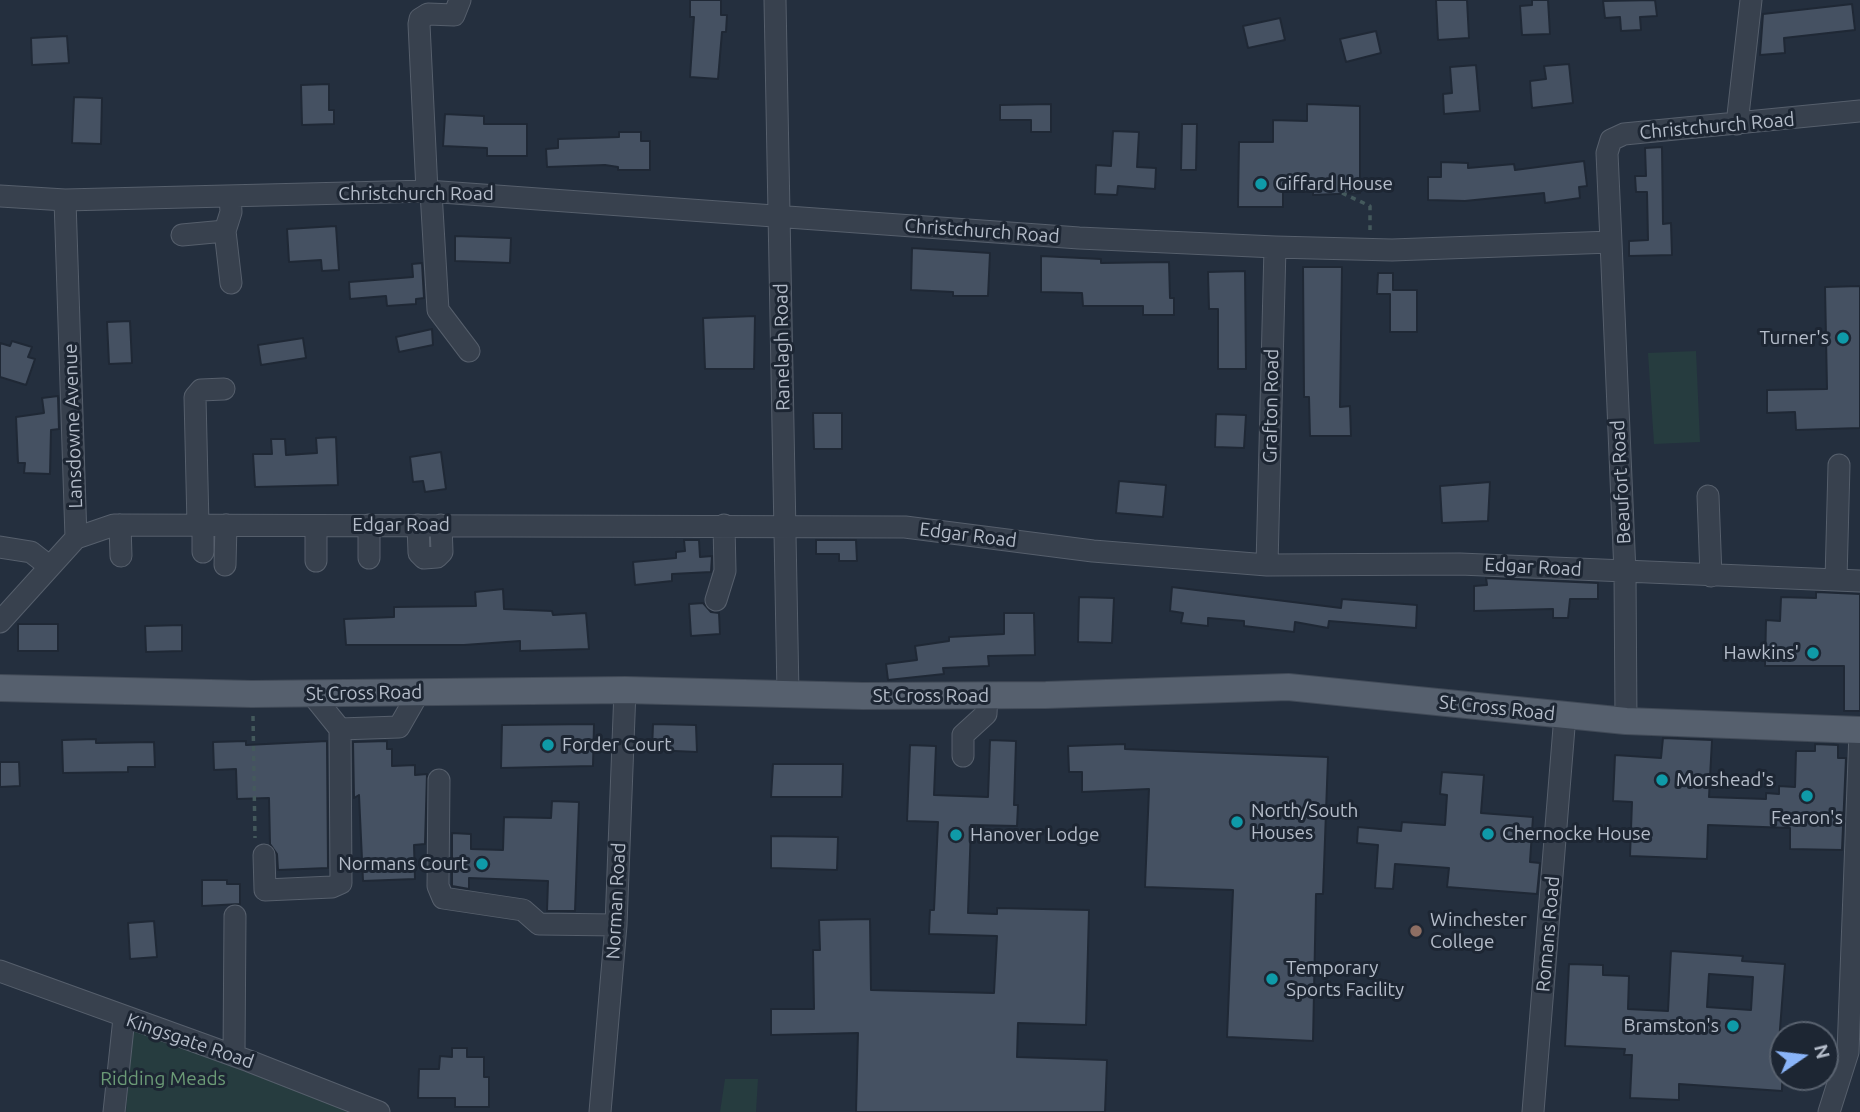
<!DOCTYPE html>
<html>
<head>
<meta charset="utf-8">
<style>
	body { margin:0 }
	#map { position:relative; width:1860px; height:1112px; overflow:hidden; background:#242f3e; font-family:Ubuntu,sans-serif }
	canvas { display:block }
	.north { position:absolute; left:1769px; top:1021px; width:70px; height:70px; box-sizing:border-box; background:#1d2633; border:2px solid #59626f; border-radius:50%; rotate:76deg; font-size:19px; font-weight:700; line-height:28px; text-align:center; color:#b4bcc9 }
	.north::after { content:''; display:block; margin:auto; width:24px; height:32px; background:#8ab4f8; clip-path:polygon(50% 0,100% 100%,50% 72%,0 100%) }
</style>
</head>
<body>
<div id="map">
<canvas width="1860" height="1112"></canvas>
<div class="north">N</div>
</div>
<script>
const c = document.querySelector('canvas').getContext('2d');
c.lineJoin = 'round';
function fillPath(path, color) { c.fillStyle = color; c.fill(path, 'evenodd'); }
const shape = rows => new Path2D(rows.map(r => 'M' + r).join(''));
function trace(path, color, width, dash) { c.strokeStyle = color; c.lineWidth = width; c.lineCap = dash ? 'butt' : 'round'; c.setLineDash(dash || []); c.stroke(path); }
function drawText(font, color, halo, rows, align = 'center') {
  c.font = font + ' Ubuntu,sans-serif'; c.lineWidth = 6; c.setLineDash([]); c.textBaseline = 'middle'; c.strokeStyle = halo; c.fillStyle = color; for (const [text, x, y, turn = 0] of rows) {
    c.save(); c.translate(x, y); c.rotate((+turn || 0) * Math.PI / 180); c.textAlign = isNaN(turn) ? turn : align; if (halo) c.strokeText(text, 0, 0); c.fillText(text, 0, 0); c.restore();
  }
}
fillPath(shape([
	[1696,351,1700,442,1654,444,1648,353],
	[133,1028,351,1112,126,1112],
	[725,1079,758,1079,756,1112,720,1112]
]), '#263c3f');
const building = shape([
	[690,0,721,0,721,15,727,15,726,32,722,32,718,79,690,77,694,17,690,17,690,0],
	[1436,0,1467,0,1469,38,1438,40,1436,0],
	[1532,0,1548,0,1550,34,1522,35,1520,6,1532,5,1532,0],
	[1655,0,1657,16,1640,17,1641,30,1621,31,1620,17,1605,18,1603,1,1655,0],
	[1852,4,1855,30,1784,38,1785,53,1760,55,1763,14,1852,4],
	[1280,18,1285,40,1248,48,1243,26,1280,18],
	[1376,31,1381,53,1346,62,1340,39,1376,31],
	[67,36,69,63,32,65,31,38,67,36],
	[1569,64,1573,103,1532,108,1530,81,1546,79,1544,66,1569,64],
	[1476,65,1480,111,1444,114,1443,94,1452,93,1450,67,1476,65],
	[329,84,329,110,334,110,334,124,302,125,301,85,329,84],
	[74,97,102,98,101,144,72,143,74,97],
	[1051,104,1051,132,1031,132,1031,120,1000,120,1000,105,1051,104],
	[1307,104,1360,106,1360,193,1313,195,1313,192,1283,192,1283,207,1238,207,1239,142,1273,142,1273,120,1307,121,1307,104],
	[445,114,484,116,484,124,527,124,527,156,487,156,487,148,443,146,445,114],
	[1182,124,1197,124,1196,170,1181,170,1182,124],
	[1113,131,1139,132,1137,167,1156,168,1155,189,1118,186,1117,195,1095,194,1096,165,1111,166,1113,131],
	[619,132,641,132,641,141,650,141,650,170,618,170,618,167,605,165,547,167,546,149,558,148,558,139,619,137,619,132],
	[1662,147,1663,224,1671,223,1672,255,1629,256,1629,241,1648,240,1647,192,1636,192,1635,176,1646,176,1645,148,1662,147],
	[1584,161,1587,186,1579,187,1580,198,1545,203,1544,193,1465,201,1428,200,1428,177,1441,177,1441,162,1468,163,1468,168,1514,164,1515,170,1584,161],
	[336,226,339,270,322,271,321,260,289,262,287,229,336,226],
	[455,236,511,238,510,263,455,261,455,236],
	[912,248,990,253,988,296,953,296,953,292,911,290,912,248],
	[1041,256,1101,259,1101,263,1169,262,1170,298,1174,298,1174,315,1143,315,1143,306,1083,306,1082,293,1041,292,1041,256],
	[422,263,424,298,416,299,416,304,387,306,386,296,350,299,349,282,413,277,412,264,422,263],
	[1303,267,1342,267,1340,407,1350,406,1351,436,1310,436,1309,397,1304,397,1303,267],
	[1245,271,1246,369,1218,369,1218,309,1209,309,1208,272,1245,271],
	[1378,273,1393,273,1393,290,1417,290,1417,332,1390,332,1390,294,1377,294,1378,273],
	[1860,286,1860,428,1796,430,1795,412,1767,413,1767,390,1827,389,1825,287,1860,286],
	[755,316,754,369,705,369,703,318,755,316],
	[130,321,132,363,109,364,107,322,130,321],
	[432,329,433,345,399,352,396,337,432,329],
	[303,338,306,358,261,365,258,345,303,338],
	[12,341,32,347,28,357,35,359,26,385,0,377,0,343,10,346,12,341],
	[58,396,59,429,51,430,50,474,24,473,25,463,18,463,16,417,44,413,42,398,58,396],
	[813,413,842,413,842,449,814,449,813,413],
	[1216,414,1246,415,1244,448,1215,447,1216,414],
	[336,437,338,485,255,487,253,454,272,454,271,439,285,439,286,455,317,453,316,438,336,437],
	[441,452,446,489,425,492,423,481,413,482,410,457,441,452],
	[1119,481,1166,485,1163,517,1116,513,1119,481],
	[1490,482,1488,521,1442,523,1440,486,1490,482],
	[684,540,699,540,700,557,712,556,711,572,672,574,672,581,635,585,633,562,676,558,676,552,685,551,684,540],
	[816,540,856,540,857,561,839,561,839,554,816,554,816,540],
	[1486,578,1598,583,1598,599,1570,599,1568,618,1553,618,1553,609,1474,611,1474,586,1487,585,1486,578],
	[1172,587,1341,608,1342,599,1417,605,1416,628,1329,621,1328,628,1295,622,1294,632,1244,626,1244,621,1208,618,1208,626,1181,623,1183,613,1170,611,1172,587],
	[503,589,504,609,552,611,553,615,586,613,589,649,520,651,520,641,464,645,346,645,344,619,394,617,394,607,476,606,475,592,503,589],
	[1816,592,1860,594,1860,711,1844,711,1844,666,1765,666,1766,620,1780,621,1781,597,1816,598,1816,592],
	[1079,597,1114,598,1112,643,1078,642,1079,597],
	[703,603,711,612,719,613,720,634,691,636,689,604,703,603],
	[1004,613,1034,613,1035,655,988,656,989,666,943,668,944,674,888,680,886,664,917,660,915,646,949,641,949,637,1004,634,1004,613],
	[18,624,58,624,58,651,18,651,18,624],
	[182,625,182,651,146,652,145,626,182,625],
	[594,724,593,766,501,768,502,725,594,724],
	[653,724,696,725,697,752,652,750,653,724],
	[1663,738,1712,740,1709,797,1766,799,1766,793,1779,794,1779,786,1795,787,1796,751,1815,751,1815,744,1838,745,1838,758,1846,758,1842,850,1790,849,1790,828,1708,825,1707,859,1630,856,1632,802,1613,801,1615,755,1661,758,1663,738],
	[96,739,96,743,154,742,155,767,128,767,128,772,63,773,62,740,96,739],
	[990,740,1016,741,1014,805,1018,805,1017,826,971,825,968,913,997,914,997,908,1089,910,1086,1025,1018,1023,1017,1057,1107,1060,1105,1112,856,1112,858,1033,771,1035,771,1009,814,1009,813,950,820,950,819,920,870,919,871,990,994,993,997,936,929,934,930,910,934,910,938,822,907,821,910,745,936,746,934,795,988,797,990,740],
	[246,741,246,745,327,741,328,868,278,870,277,854,270,844,269,798,237,799,236,769,214,770,213,742,246,741],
	[387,741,387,749,392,749,392,766,415,765,415,775,427,774,425,844,414,845,415,879,363,881,359,795,354,798,353,742,387,741],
	[1125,744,1125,749,1328,757,1323,894,1316,894,1313,1041,1227,1037,1233,890,1145,887,1149,789,1082,792,1082,772,1069,772,1068,746,1125,744],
	[0,762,19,762,20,786,0,787,0,762],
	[773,764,843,764,842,797,771,797,773,764],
	[1442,772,1484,775,1481,813,1533,817,1530,862,1540,863,1537,894,1447,887,1449,868,1395,864,1393,889,1375,888,1378,845,1357,843,1358,827,1401,831,1402,822,1445,825,1447,795,1440,794,1442,772],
	[552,801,579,802,575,911,547,911,548,881,469,878,469,889,452,886,452,833,471,834,471,849,503,850,504,817,551,818,552,801],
	[771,836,838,837,837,870,771,868,771,836],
	[202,880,227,880,227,884,240,884,240,904,202,906,202,880],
	[154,921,157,957,130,959,128,923,154,921],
	[1671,951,1743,956,1742,961,1785,964,1779,1042,1783,1043,1782,1091,1679,1084,1679,1100,1630,1098,1632,1055,1624,1055,1625,1049,1565,1046,1569,964,1603,965,1603,975,1629,976,1628,1009,1668,1011,1671,951],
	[1709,974,1753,977,1751,1010,1707,1007,1709,974],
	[452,1048,467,1048,467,1057,484,1057,484,1077,489,1077,489,1107,455,1107,455,1098,418,1098,419,1069,439,1069,440,1056,452,1057,452,1048]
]);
fillPath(building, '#455162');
trace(building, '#1f2835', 2);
const minor = shape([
	[775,0,788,693],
	[1737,124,1751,0],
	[427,191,419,24,420,19,428,14,454,15,460,0],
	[431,192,438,310,469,351],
	[0,196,65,200,427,191,1079,238,1275,247,1392,250,1611,242,1607,153,1611,140,1624,134,1860,111],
	[230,196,231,212,225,231,231,283],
	[182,235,225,231],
	[1611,242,1625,573,1626,721],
	[1708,496,1711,576],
	[120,525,121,556],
	[198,525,195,397,201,390,224,389],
	[203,525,203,552],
	[369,525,369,558],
	[418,525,419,553,424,558,437,557,442,552,441,525],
	[316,526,316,561],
	[76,538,114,525,905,527,1093,551,1267,565,1460,564,1860,581],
	[0,547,31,552,49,566],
	[225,565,226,525],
	[1267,565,1275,247],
	[1836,580,1839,465],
	[716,600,725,571,724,525],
	[0,622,76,538,65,200],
	[311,693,340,729,399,727,419,692],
	[963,756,963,735,986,714,987,695],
	[439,780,438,886,443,898,523,910,539,924,616,925],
	[264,855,265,890,332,887,341,883,340,729],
	[0,971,249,1061,379,1112],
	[234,1055,235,916],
	[114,1112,124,1018],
	[600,1112,616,925,625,690],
	[1533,1112,1565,715],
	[1829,1112,1848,1052,1860,732]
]);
const major = shape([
	[0,688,252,694,625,690,863,696,1046,695,1288,687,1626,721,1860,730]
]);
trace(minor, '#565f6c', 23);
trace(major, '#414a57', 28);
trace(shape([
	[1342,193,1370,206,1370,230],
	[253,716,255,838]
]), '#44595c', 3.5, [5, 5]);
trace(minor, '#38414e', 21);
trace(major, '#56606e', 26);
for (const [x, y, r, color] of [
	[1261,184,7,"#0f9aa8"],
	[1843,338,7,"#0f9aa8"],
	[1813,653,7,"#0f9aa8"],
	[548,745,7,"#0f9aa8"],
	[1662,780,7,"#0f9aa8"],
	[1807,796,7,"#0f9aa8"],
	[1237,822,7,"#0f9aa8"],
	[1488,834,7,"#0f9aa8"],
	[956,835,7,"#0f9aa8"],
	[482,864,7,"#0f9aa8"],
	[1416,931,7,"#8d6e63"],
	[1272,979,7,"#0f9aa8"],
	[1733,1026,7,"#0f9aa8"]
]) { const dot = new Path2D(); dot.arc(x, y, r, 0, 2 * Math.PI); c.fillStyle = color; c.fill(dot); trace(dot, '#1d2633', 2.5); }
drawText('19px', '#b4bcc9', '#1d2633', [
	["Christchurch Road",1717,126,-5],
	["Christchurch Road",416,194],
	["Christchurch Road",982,231,4],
	["Ranelagh Road",782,347,-91],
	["Grafton Road",1271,406,-89],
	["Lansdowne Avenue",73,426,-92],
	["Beaufort Road",1621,482,-93],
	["Edgar Road",401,525],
	["Edgar Road",968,535,7],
	["Edgar Road",1533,567,3],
	["St Cross Road",364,693,-1],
	["St Cross Road",931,696],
	["St Cross Road",1497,708,6],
	["Norman Road",616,901,-87],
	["Romans Road",1548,934,-85],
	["Kingsgate Road",190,1041,19]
]);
drawText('19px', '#b4bcc9', '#1d2633', [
	["Giffard House",1275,184],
	["Turner's",1829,338,"right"],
	["Hawkins'",1799,653,"right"],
	["Forder Court",562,745],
	["Morshead's",1676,780],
	["North/South",1251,811],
	["Houses",1251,833],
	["Fearon's",1807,818,"center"],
	["Chernocke House",1502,834],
	["Hanover Lodge",970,835],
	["Normans Court",468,864,"right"],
	["Winchester",1430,920],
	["College",1430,942],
	["Temporary",1286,968],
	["Sports Facility",1286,990],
	["Bramston's",1719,1026,"right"]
], 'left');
drawText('19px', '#6b9a76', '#1d2633', [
	["Ridding Meads",163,1079]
]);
</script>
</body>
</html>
